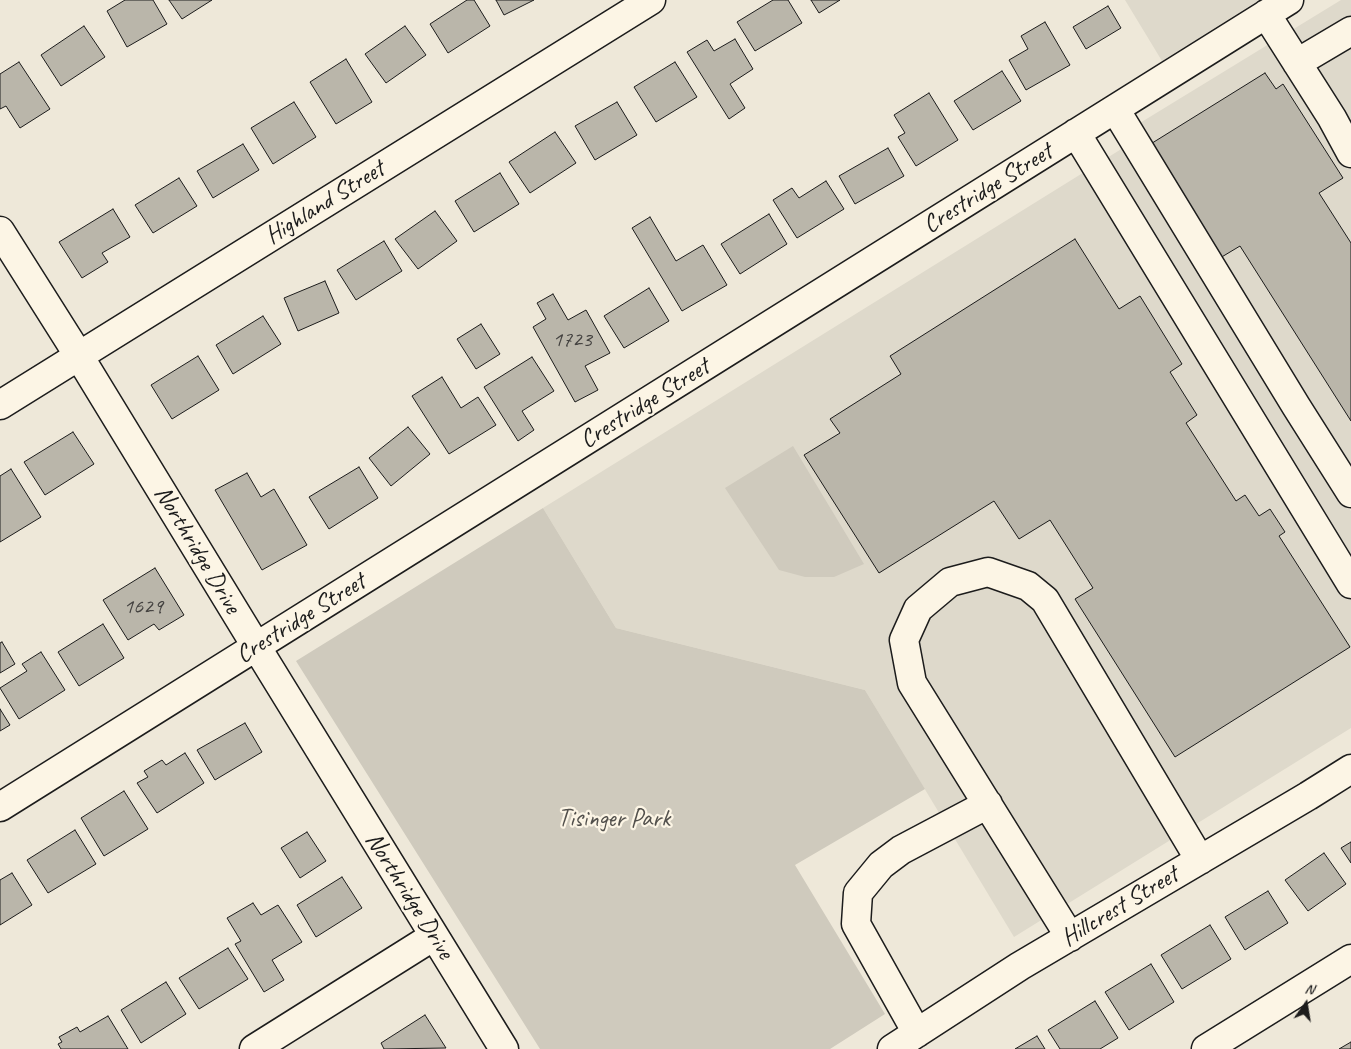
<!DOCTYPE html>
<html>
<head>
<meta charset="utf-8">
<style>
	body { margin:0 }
	#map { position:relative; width:1351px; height:1049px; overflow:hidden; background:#eee8d9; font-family:Caveat,sans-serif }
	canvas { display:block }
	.north { position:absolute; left:1281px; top:979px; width:50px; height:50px; -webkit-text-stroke:4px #fcf5e5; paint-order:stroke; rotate:13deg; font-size:14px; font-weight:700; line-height:20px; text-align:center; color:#1c1c1c }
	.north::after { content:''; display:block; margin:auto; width:18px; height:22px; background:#1c1c1c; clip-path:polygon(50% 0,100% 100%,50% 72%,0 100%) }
</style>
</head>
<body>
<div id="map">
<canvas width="1351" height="1049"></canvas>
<div class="north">N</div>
</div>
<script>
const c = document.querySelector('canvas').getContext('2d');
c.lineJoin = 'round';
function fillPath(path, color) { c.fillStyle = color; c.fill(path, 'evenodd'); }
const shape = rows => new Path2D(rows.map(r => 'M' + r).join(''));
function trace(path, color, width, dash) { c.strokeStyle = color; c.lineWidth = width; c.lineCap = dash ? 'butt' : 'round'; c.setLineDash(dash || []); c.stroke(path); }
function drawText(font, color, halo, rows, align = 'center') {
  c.font = font + ' Caveat,sans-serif'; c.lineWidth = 4.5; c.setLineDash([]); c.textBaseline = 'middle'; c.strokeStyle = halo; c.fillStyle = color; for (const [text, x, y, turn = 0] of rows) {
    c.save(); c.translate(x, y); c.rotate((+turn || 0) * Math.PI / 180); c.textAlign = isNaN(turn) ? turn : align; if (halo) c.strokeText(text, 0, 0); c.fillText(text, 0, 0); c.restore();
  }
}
fillPath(shape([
	[1125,0,1259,0,1162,61],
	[1341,0,1351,0,1351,475,1135,126],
	[1123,148,1351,511,1351,728,1014,937,865,690,616,628,543,508]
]), '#ded9cb');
fillPath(shape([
	[793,446,864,564,834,577,805,577,779,570,725,488],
	[543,508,616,628,865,690,925,789,795,865,885,1014,830,1049,540,1049,296,661]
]), '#cfcabd');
const building = shape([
	[125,0,153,0,167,24,127,47,107,11,125,0],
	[169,0,212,0,182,19,169,0],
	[467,0,474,0,490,26,448,53,430,24,467,0],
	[496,0,534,0,504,15,496,0],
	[773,0,788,0,802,23,755,51,737,22,773,0],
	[811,0,840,0,819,13,811,0],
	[1108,6,1121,28,1086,49,1073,27,1108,6],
	[1045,22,1070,65,1026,90,1009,60,1028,49,1021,36,1045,22],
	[84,26,105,57,61,86,41,55,84,26],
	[405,26,426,55,386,83,365,54,405,26],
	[735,39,753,69,730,84,745,108,729,119,687,52,707,40,714,51,735,39],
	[346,59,372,102,336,124,310,82,346,59],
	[19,62,50,109,20,128,6,106,0,109,0,74,19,62],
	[675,62,697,97,656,122,634,87,675,62],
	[1002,71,1021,101,973,130,954,101,1002,71],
	[1265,73,1276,89,1283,84,1343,178,1319,193,1351,243,1351,421,1240,246,1220,258,1149,145,1265,73],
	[929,93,958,140,916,166,898,137,905,133,894,115,929,93],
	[294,102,316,137,273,164,251,128,294,102],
	[617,102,637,135,595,160,575,126,617,102],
	[555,132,576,163,530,193,509,162,555,132],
	[243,144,259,170,213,198,197,171,243,144],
	[888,148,904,176,855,204,839,176,888,148],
	[500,173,519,204,474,232,455,201,500,173],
	[179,178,197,206,153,233,135,205,179,178],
	[826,181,844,209,797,238,773,200,792,188,799,198,826,181],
	[113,209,130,237,102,253,108,262,82,278,59,242,113,209],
	[435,211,457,241,418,269,395,239,435,211],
	[769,214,787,244,740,274,721,244,769,214],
	[650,217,676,261,703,245,727,285,682,311,632,228,650,217],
	[1075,239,1119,309,1140,296,1182,364,1170,372,1197,415,1186,423,1236,501,1245,495,1259,516,1270,509,1285,532,1279,536,1350,647,1175,757,1075,599,1093,588,1050,520,1019,539,994,501,879,573,804,455,840,433,830,419,901,374,890,356,1075,239],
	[384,241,402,271,356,300,337,270,384,241],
	[325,281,339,313,298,331,284,298,325,281],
	[649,288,669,321,624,348,604,316,649,288],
	[553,294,568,320,586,310,610,353,585,366,598,390,575,402,533,327,546,319,537,303,553,294],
	[263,316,281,344,233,374,216,345,263,316],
	[481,324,500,354,476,369,457,339,481,324],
	[198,356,219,390,172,419,151,385,198,356],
	[532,357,554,391,522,411,534,430,518,441,484,387,532,357],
	[442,377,461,408,478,397,496,425,449,454,412,396,442,377],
	[408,427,430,454,391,486,369,458,408,427],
	[73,432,94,464,45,495,24,462,73,432],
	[359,467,378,498,329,529,309,497,359,467],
	[11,469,41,517,0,542,0,476,11,469],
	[247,473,261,497,274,489,307,545,262,570,215,490,247,473],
	[155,568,184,615,159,630,154,624,128,640,103,600,155,568],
	[103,624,124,658,79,686,58,652,103,624],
	[2,642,15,664,0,673,0,643,2,642],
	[41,652,65,690,19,719,0,688,27,671,22,664,41,652],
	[0,709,10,725,0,731,0,709],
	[245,723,262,752,215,780,197,750,245,723],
	[185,753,204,783,157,813,137,783,148,777,144,771,162,760,166,765,185,753],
	[124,791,148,829,104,856,81,818,124,791],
	[75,830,96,864,48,893,27,860,75,830],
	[307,832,326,861,300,878,281,848,307,832],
	[1351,842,1351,863,1341,848,1351,842],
	[1324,853,1346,884,1308,911,1285,880,1324,853],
	[12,873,32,905,0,925,0,880,12,873],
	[342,877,362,908,316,937,297,905,342,877],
	[1268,891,1288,923,1245,950,1225,917,1268,891],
	[253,903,261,915,278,905,302,942,272,960,284,980,264,992,235,944,241,941,227,918,253,903],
	[1210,925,1231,959,1182,989,1161,955,1210,925],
	[228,948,248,979,199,1009,179,978,228,948],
	[1151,964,1174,1002,1129,1030,1105,992,1151,964],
	[166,982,186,1014,141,1043,121,1010,166,982],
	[1095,1001,1118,1038,1100,1049,1060,1049,1048,1030,1095,1001],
	[425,1015,446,1048,384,1049,381,1043,425,1015],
	[108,1016,128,1049,61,1049,58,1044,62,1042,59,1037,77,1027,80,1032,108,1016],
	[1037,1036,1045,1049,1015,1049,1037,1036],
	[1351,1042,1351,1049,1339,1049,1351,1042]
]);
fillPath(building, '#bab6aa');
trace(building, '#1c1c1c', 1);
const minor = shape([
	[1266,14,1332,118,1351,153],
	[1297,63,1351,31],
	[1115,109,1296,406,1351,493],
	[1076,133,1351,584],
	[0,231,79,356,267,664,504,1049],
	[0,405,651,0],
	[0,807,1289,0],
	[1070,937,912,683,904,640,918,609,950,582,988,572,1028,586,1045,600,1200,860],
	[917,1033,856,924,858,893,881,865,901,850,988,804],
	[254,1049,434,936],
	[892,1049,1020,966,1308,796,1351,769],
	[1206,1049,1351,959]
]);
trace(minor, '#1c1c1c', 31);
trace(minor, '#fcf5e5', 28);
drawText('22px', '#444240', null, [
	["1723",572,340],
	["1629",143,607]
]);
drawText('25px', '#1c1c1c', '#fcf5e5', [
	["Crestridge Street",988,189,-32],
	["Highland Street",325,203,-32],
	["Crestridge Street",645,404,-32],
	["Northridge Drive",197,550,59],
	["Crestridge Street",301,619,-32],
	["Northridge Drive",409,896,58],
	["Hillcrest Street",1120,907,-31]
]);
drawText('25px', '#52504c', '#fcf5e5', [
	["Tisinger Park",614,819]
]);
</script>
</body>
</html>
